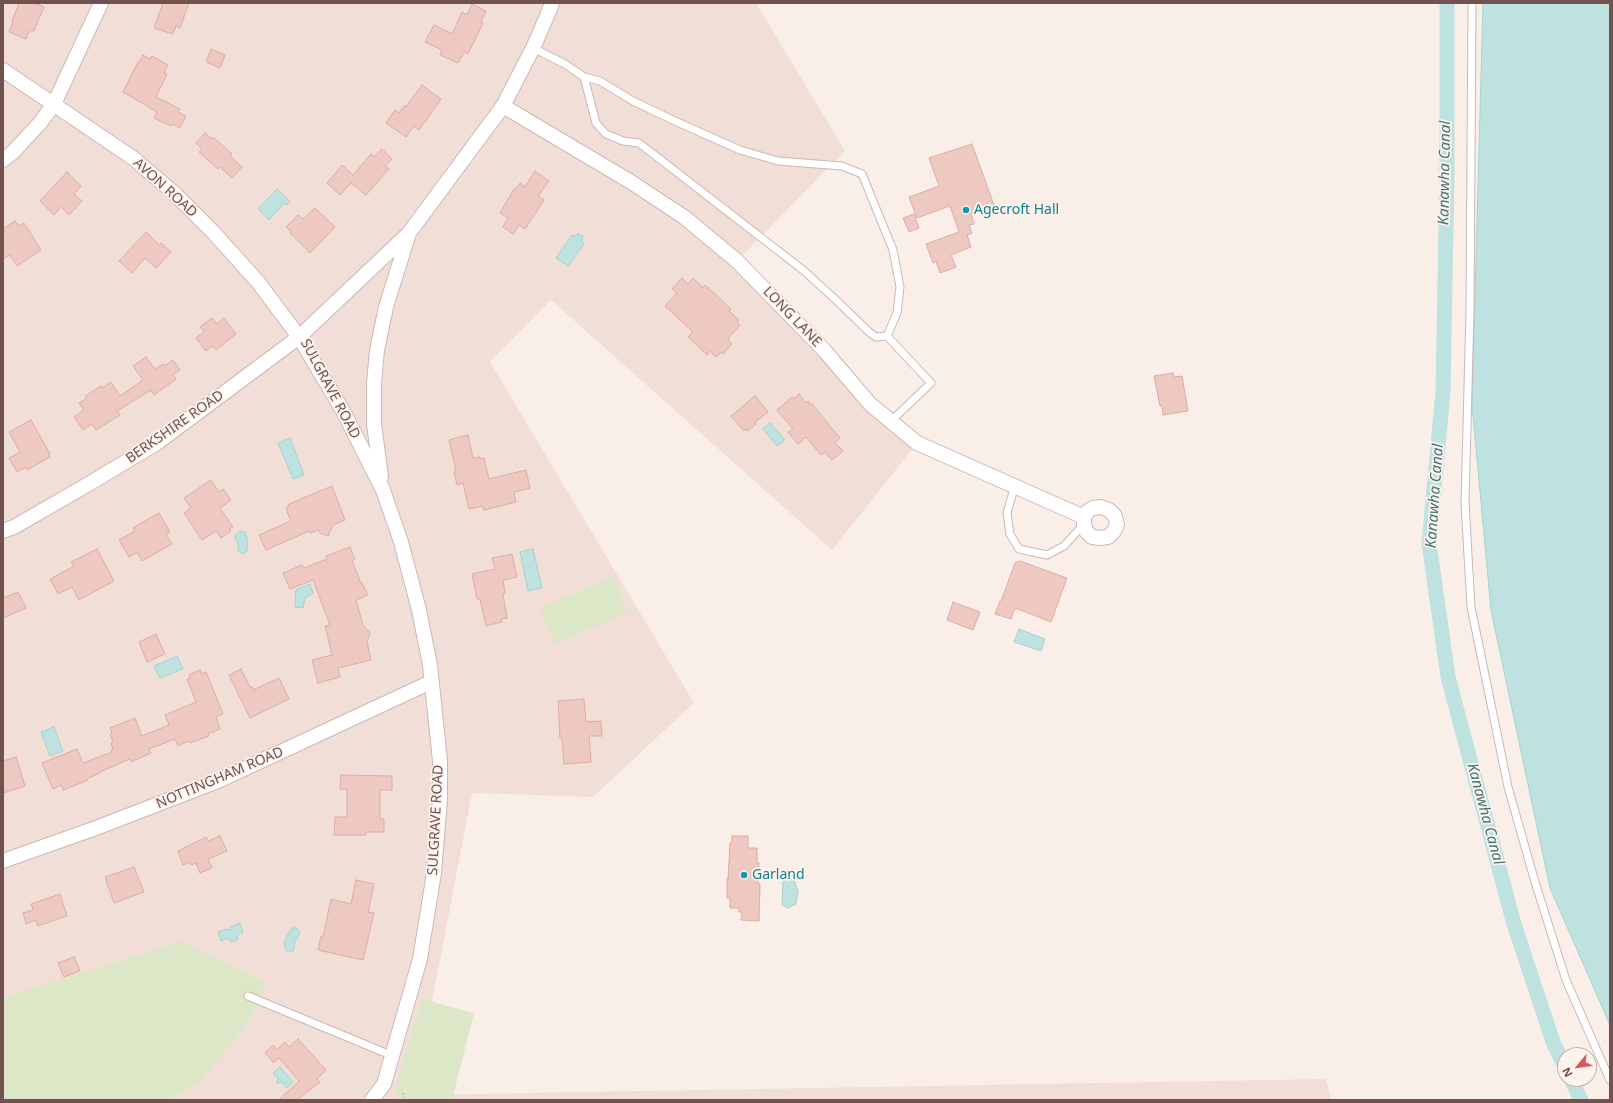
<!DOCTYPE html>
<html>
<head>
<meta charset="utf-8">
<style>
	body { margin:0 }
	#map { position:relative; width:1613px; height:1103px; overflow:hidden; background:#faefe8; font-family:"Noto Sans",sans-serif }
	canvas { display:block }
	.frame { position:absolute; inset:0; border:4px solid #72524e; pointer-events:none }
	.north { position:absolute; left:1557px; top:1047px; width:40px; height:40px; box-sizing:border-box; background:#fdf3ee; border:1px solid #c5b3ae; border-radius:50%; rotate:241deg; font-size:11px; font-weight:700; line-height:16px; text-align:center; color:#72524e }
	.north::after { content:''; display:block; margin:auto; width:14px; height:18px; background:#d8595c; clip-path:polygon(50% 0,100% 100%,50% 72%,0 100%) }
</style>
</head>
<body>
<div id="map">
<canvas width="1613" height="1103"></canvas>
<div class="frame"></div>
<div class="north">N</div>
</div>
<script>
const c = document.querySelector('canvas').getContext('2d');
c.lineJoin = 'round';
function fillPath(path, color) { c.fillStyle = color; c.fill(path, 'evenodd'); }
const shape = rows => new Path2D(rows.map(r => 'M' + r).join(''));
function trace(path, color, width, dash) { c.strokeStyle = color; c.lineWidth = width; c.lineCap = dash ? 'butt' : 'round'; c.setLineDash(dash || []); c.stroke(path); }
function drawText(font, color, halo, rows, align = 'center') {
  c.font = font + ' "Noto Sans",sans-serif'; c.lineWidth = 3.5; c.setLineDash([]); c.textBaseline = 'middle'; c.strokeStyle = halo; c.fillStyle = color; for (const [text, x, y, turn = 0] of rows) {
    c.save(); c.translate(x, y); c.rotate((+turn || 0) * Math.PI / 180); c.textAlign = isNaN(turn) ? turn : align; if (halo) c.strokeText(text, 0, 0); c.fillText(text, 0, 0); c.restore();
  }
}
fillPath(shape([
	[3,3,756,3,845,151,737,261,917,443,832,550,551,300,490,362,694,703,593,797,472,793,414,1095,1326,1079,1331,1100,3,1100]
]), '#f1dfd7');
fillPath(shape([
	[613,576,628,612,555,644,540,608],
	[181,941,266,982,251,1018,199,1084,166,1100,3,1100,3,998],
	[422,999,474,1013,452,1100,400,1100,396,1092,398,1077]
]), '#dce7c7');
const water = shape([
	[1483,3,1610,3,1610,1025,1550,888,1491,610,1472,405,1483,3],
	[277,189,290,201,287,205,284,203,269,220,258,209,277,189],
	[578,234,583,236,582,242,584,244,568,266,556,258,572,235,574,236,578,234],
	[770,423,785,440,777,446,763,429,770,423],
	[290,438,304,475,293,479,278,443,290,438],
	[240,531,245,532,248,542,247,551,242,554,238,551,238,543,235,538,236,534,240,531],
	[533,549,542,588,528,591,520,552,533,549],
	[310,584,313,593,305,598,303,608,295,607,296,590,310,584],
	[1019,629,1045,639,1041,651,1014,642,1019,629],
	[177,656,183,669,160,678,154,666,177,656],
	[54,727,63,751,50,756,41,732,54,727],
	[789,879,793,880,795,882,798,892,796,904,788,908,782,905,783,881,789,879],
	[240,923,243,932,238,934,237,940,231,942,227,938,221,941,218,932,226,929,230,930,231,927,240,923],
	[293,928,297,928,300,933,295,941,294,948,293,951,287,951,285,948,284,942,291,929,293,928],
	[280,1067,293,1082,287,1088,282,1082,277,1083,278,1078,273,1073,280,1067]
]);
fillPath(water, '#bee2df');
trace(water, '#a5d3cf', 1);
trace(shape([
	[1447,3,1447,176,1443,392,1429,543,1448,677,1514,924,1553,1042,1565,1067],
	[1571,1079,1581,1100]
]), '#bee2df', 15);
const building = shape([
	[19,3,35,3,44,7,34,31,30,30,26,39,9,32,13,22,12,21,19,3],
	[163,3,189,3,180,28,176,26,173,34,154,28,163,3],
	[472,4,486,11,481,22,483,23,468,54,464,52,458,63,440,55,442,50,425,42,434,25,452,34,462,12,467,15,472,4],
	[211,49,225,55,220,68,206,62,211,49],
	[143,55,150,59,152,56,168,65,164,73,167,74,156,97,180,109,178,112,186,116,180,128,172,124,171,126,154,118,157,112,123,92,138,62,139,63,143,55],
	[422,85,441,99,419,130,414,126,406,137,386,123,395,110,399,113,405,105,406,107,422,85],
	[205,133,212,139,213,137,232,154,230,156,242,167,232,178,220,167,218,169,199,152,202,149,196,143,205,133],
	[972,144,994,205,971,213,974,224,969,225,972,233,967,235,971,247,951,255,956,267,940,273,936,261,933,263,926,244,959,232,950,206,917,218,909,197,939,186,929,158,972,144],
	[382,149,392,159,385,166,389,169,366,195,351,183,340,195,327,183,342,165,353,175,371,154,374,157,382,149],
	[535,171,549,181,538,196,544,200,525,229,519,225,513,234,503,227,508,218,500,213,514,189,515,190,520,183,525,187,535,171],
	[67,172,81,186,74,194,82,201,69,215,61,207,54,215,40,201,67,172],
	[315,208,335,227,310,253,290,233,291,232,286,227,298,215,303,219,315,208],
	[914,214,919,228,909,232,903,218,914,214],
	[15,221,18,226,24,223,41,250,17,266,10,255,3,259,3,229,15,221],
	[146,232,159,245,161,243,171,252,156,268,145,258,132,273,119,261,146,232],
	[682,278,688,284,693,278,703,288,705,285,731,309,729,311,739,320,737,322,740,325,729,337,730,338,728,340,732,344,723,354,721,352,716,357,710,351,707,355,688,337,693,332,665,306,677,293,672,289,682,278],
	[212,318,217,324,224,318,236,334,216,350,212,346,206,351,196,338,204,332,200,327,212,318],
	[146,357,155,369,163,364,164,366,173,360,180,370,173,375,176,379,154,395,151,390,117,411,120,415,96,430,92,424,83,430,74,417,84,410,79,403,87,398,85,396,101,386,102,388,111,382,120,396,143,380,133,366,146,357],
	[1173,373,1174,377,1182,376,1188,411,1163,415,1162,406,1160,406,1154,376,1173,373],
	[799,394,806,403,808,401,811,405,812,404,840,438,835,443,843,451,832,460,825,452,821,455,806,437,798,444,788,432,793,429,777,410,792,397,794,399,799,394],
	[755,396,768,412,755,422,756,424,748,431,746,429,744,431,731,416,755,396],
	[31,420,50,454,48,455,50,457,27,470,26,467,17,472,9,458,20,452,9,432,31,420],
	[468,435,473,458,480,457,480,459,484,458,489,479,526,470,530,488,514,492,516,502,484,510,483,506,469,509,463,483,457,485,454,472,456,471,449,440,468,435],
	[211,480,219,492,223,489,231,500,220,508,233,527,229,529,231,531,221,538,216,531,202,540,184,513,191,508,184,498,211,480],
	[332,486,345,520,333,525,328,536,320,533,319,530,310,533,309,531,266,550,259,535,291,521,286,509,289,504,332,486],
	[159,513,170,532,166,534,172,544,142,561,137,552,129,557,119,540,135,531,133,528,159,513],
	[350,547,355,559,352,561,361,583,362,583,368,595,356,600,363,625,370,633,367,642,371,660,338,668,340,677,318,683,312,660,332,655,325,626,330,625,313,580,290,589,283,573,302,565,304,568,327,559,326,556,350,547],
	[97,549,114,581,79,600,72,587,58,594,50,579,74,566,71,562,97,549],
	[512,554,517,577,503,580,505,593,503,594,507,618,501,619,502,622,486,626,480,599,477,599,472,574,495,569,492,558,512,554],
	[1020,561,1067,578,1051,622,1015,608,1011,619,995,614,1000,601,1001,601,1015,563,1020,561],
	[18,592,26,608,3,618,3,598,18,592],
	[953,602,980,612,973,630,947,620,953,602],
	[156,634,165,654,147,662,139,642,156,634],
	[241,669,250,687,252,687,253,690,279,678,289,699,250,718,229,675,241,669],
	[200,670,201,674,206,672,223,714,216,717,220,729,208,734,209,736,190,743,189,741,178,746,175,739,149,749,151,753,131,762,130,759,100,772,100,773,87,779,88,780,63,790,61,785,53,789,42,763,77,749,83,763,112,752,111,750,113,749,111,743,113,742,110,734,112,733,110,728,135,718,142,736,169,725,165,715,196,702,187,679,191,678,189,675,200,670],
	[584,699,586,722,601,721,602,736,589,736,591,762,564,764,562,738,560,738,558,701,584,699],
	[16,757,25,786,3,793,3,761,16,757],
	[341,775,392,776,392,790,380,790,380,819,384,819,384,832,366,832,366,835,334,835,335,817,347,817,347,789,340,789,341,775],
	[220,836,227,851,208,859,212,868,200,873,196,863,191,865,190,862,183,865,178,851,206,837,208,841,220,836],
	[732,836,748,836,748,848,757,848,757,863,759,863,758,884,760,884,759,921,741,920,742,912,739,912,739,908,730,908,730,898,727,898,727,879,728,879,730,843,732,843,732,836],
	[134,867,144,892,114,903,105,877,134,867],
	[356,880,374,884,368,912,374,913,363,960,318,950,321,936,323,937,331,899,351,904,356,880],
	[60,894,67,916,38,926,36,920,26,924,23,913,33,910,31,904,60,894],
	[74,957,80,971,64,977,58,963,74,957],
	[298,1039,326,1070,317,1079,320,1082,297,1100,279,1100,299,1081,279,1058,274,1063,265,1053,273,1045,277,1049,285,1042,289,1047,298,1039]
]);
fillPath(building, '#edc9c2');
trace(building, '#deaca4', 1);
const service = shape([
	[1472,3,1470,310,1465,503,1471,607,1508,787,1535,882,1566,980,1610,1080],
	[533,48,565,64,584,77,600,81,633,101,677,122,740,150,778,161,842,166,862,174,893,250,900,287,897,313,887,336,931,383,891,421],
	[584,77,596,123,606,134,623,141,639,143,803,270,836,300,869,332,876,337,887,336],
	[1015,485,1007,513,1010,534,1019,549,1047,555,1064,546,1084,524],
	[248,996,393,1056]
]);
const minor = shape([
	[3,70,133,158,174,193,213,232,258,282,299,337,157,443,92,482,14,527,3,531],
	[503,106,631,182,684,217,737,261,824,350,870,404,917,443,1084,517,1084,524,1086,531,1092,537,1100,538,1108,537,1114,531,1117,525,1115,516,1109,510,1101,507,1093,508,1088,511,1084,517],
	[3,160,13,152,40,123,54,104,101,3],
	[381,477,374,424,374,383,377,350,386,307,409,233,503,106,533,48,547,16,552,3],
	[3,861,96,828,218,781,431,682],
	[372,1100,384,1084,420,959,434,873,440,799,440,761,430,665,419,610,401,542,383,490,343,411,299,337,409,233]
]);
trace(service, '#cdb7b2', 9);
trace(minor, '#cdb7b2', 16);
trace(shape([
	[403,1093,404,1100]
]), '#d2aca5', 2.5, [1, 3]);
trace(service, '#fff', 7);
trace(minor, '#fff', 14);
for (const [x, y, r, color] of [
	[966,210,4,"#0f9aa8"],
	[744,875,4,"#0f9aa8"]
]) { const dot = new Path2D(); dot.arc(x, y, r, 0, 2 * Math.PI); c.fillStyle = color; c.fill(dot); trace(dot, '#fdf3ee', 1.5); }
drawText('14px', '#72524e', '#fdf3ee', [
	["AVON ROAD",165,188,42],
	["LONG LANE",792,317,46],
	["SULGRAVE ROAD",330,389,62],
	["BERKSHIRE ROAD",175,427,-35],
	["NOTTINGHAM ROAD",220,778,-23],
	["SULGRAVE ROAD",436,820,-87]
]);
drawText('14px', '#0d838f', '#fdf3ee', [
	["Agecroft Hall",974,210],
	["Garland",752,875]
], 'left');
drawText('italic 15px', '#437672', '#fdf3ee', [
	["Kanawha Canal",1445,173,-89],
	["Kanawha Canal",1435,496,-86],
	["Kanawha Canal",1485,814,75]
]);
</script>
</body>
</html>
